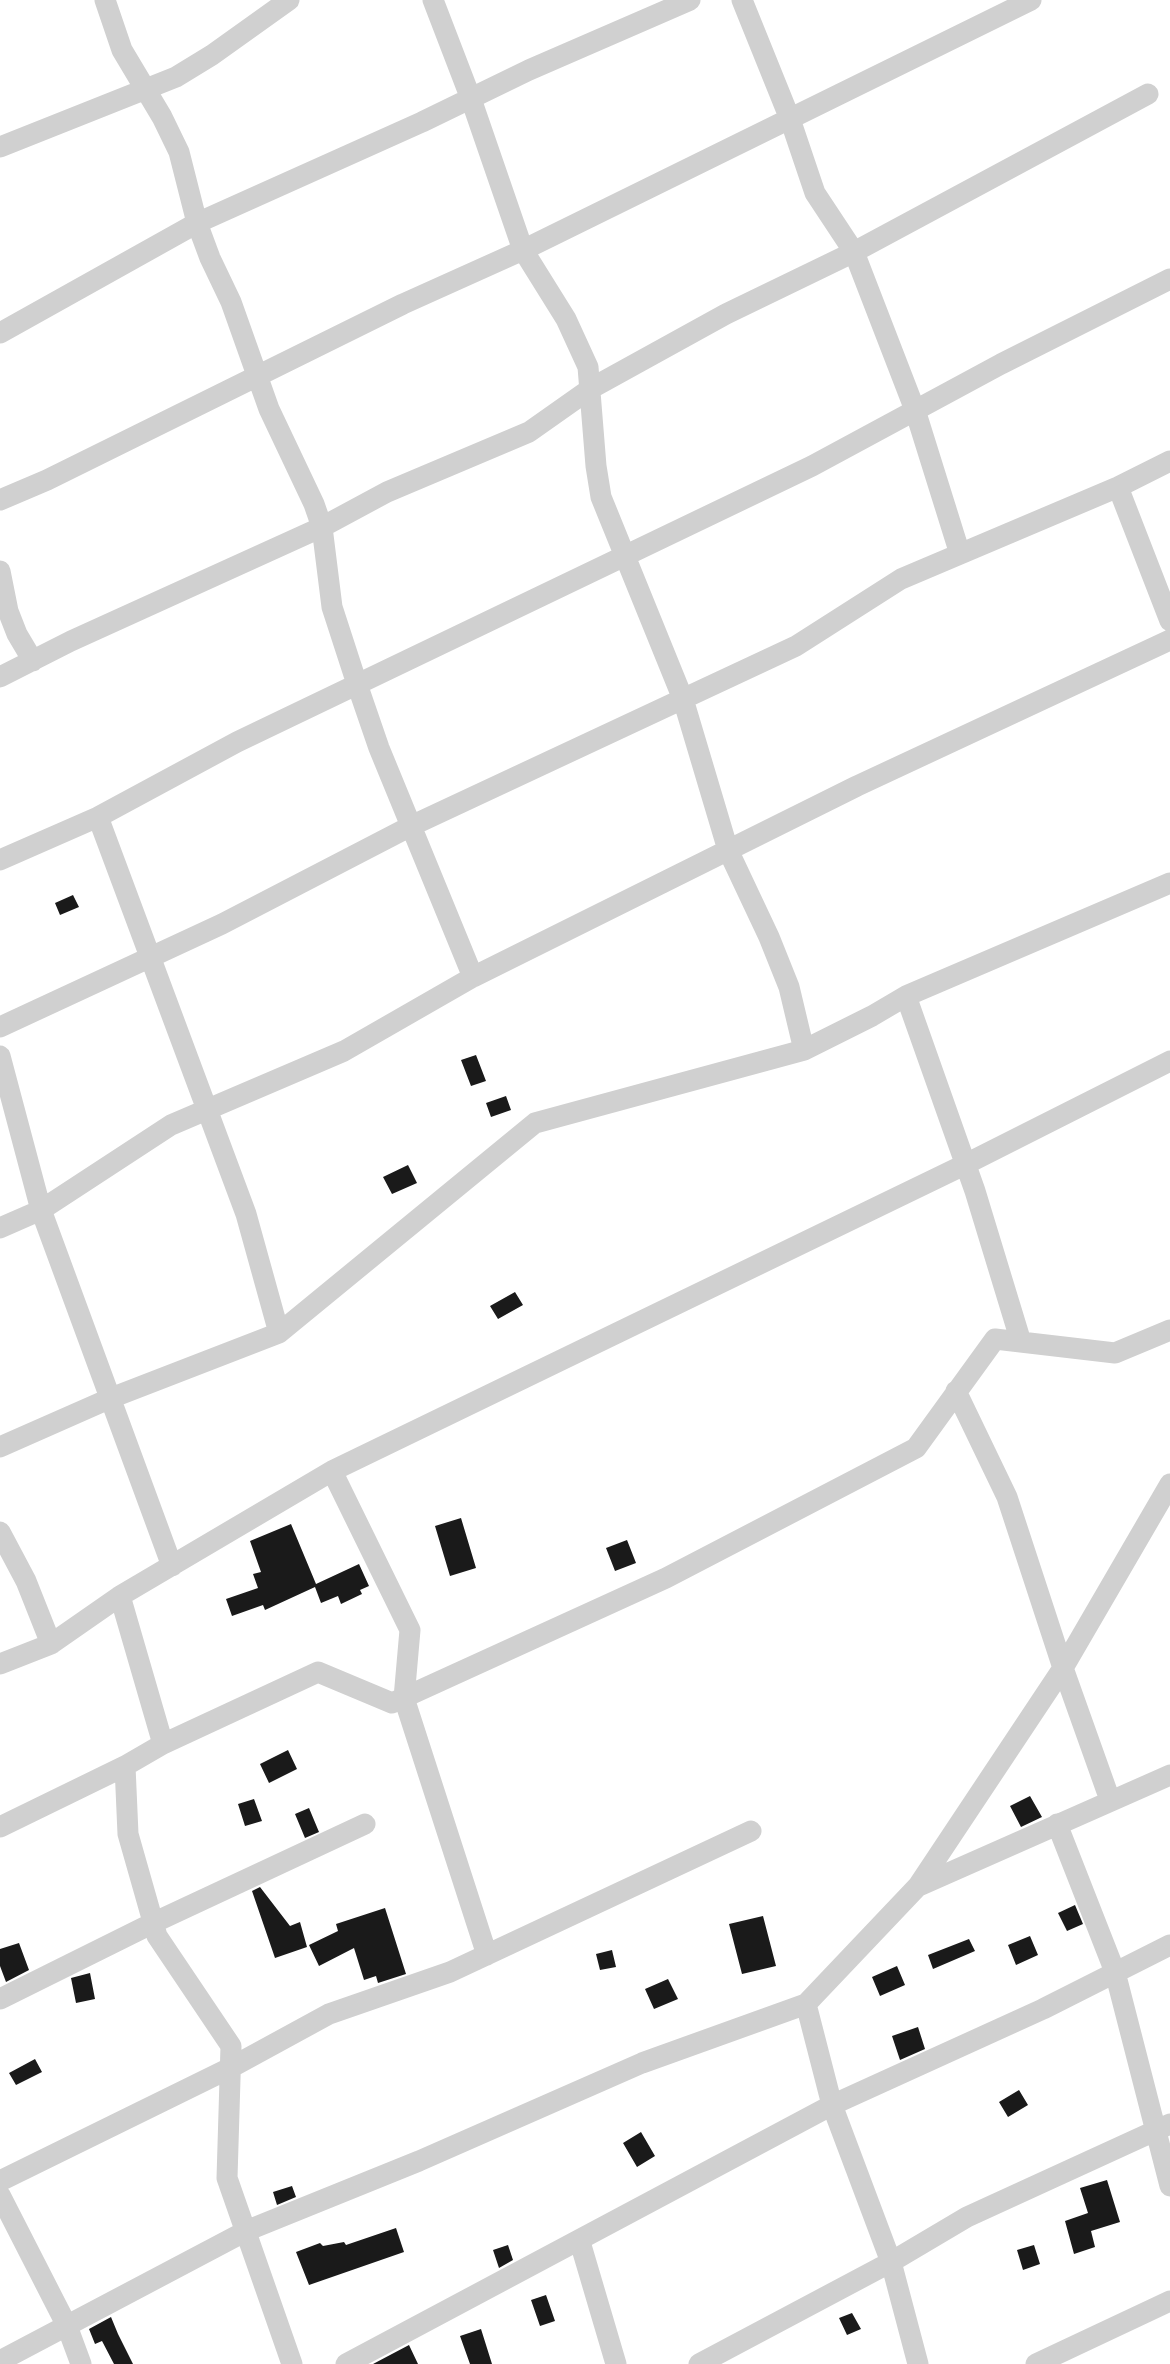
<!DOCTYPE html>
<html>
<head>
<meta charset="utf-8">
<style>
	body { margin:0 }
	canvas { display:block; background:#fff }
</style>
</head>
<body>
<canvas width="1170" height="2364"></canvas>
<script>
const c = document.querySelector('canvas').getContext('2d');
c.lineJoin = 'round';
function fillPath(path, color) { c.fillStyle = color; c.fill(path, 'evenodd'); }
const shape = rows => new Path2D(rows.map(r => 'M' + r).join(''));
function trace(path, color, width, dash) { c.strokeStyle = color; c.lineWidth = width; c.lineCap = dash ? 'butt' : 'round'; c.setLineDash(dash || []); c.stroke(path); }
fillPath(shape([
	[73,895,79,907,60,915,55,903],
	[476,1055,486,1081,471,1086,461,1060],
	[506,1096,511,1110,491,1117,486,1103],
	[408,1165,417,1183,392,1194,383,1177],
	[515,1292,523,1305,498,1319,490,1306],
	[461,1518,476,1568,450,1576,435,1526],
	[291,1524,316,1584,359,1564,369,1586,360,1590,362,1594,341,1604,338,1596,321,1603,315,1587,265,1610,263,1605,232,1616,226,1599,258,1588,253,1574,261,1572,250,1541],
	[627,1540,636,1563,615,1571,606,1548],
	[288,1750,297,1769,269,1783,260,1764],
	[1030,1796,1042,1817,1021,1827,1010,1806],
	[254,1799,262,1821,245,1826,238,1804],
	[309,1808,319,1832,305,1838,295,1814],
	[260,1887,290,1926,300,1922,307,1947,275,1958,252,1891],
	[1075,1905,1083,1924,1067,1931,1058,1913],
	[385,1908,406,1974,378,1983,376,1976,364,1980,354,1948,319,1966,309,1945,338,1931,336,1924],
	[763,1916,776,1966,742,1974,729,1924],
	[1030,1936,1038,1955,1016,1965,1008,1945],
	[969,1939,975,1951,933,1969,928,1955],
	[19,1943,29,1970,6,1982,0,1966,0,1949],
	[612,1950,616,1967,600,1970,596,1954],
	[897,1966,905,1985,880,1996,872,1977],
	[90,1973,95,1999,76,2003,71,1978],
	[668,1979,678,1999,654,2009,645,1989],
	[918,2027,925,2049,900,2060,892,2036],
	[35,2059,42,2072,16,2085,9,2073],
	[1019,2090,1028,2105,1008,2117,999,2102],
	[641,2132,655,2156,637,2167,623,2143],
	[1107,2180,1120,2222,1091,2231,1095,2247,1074,2254,1065,2221,1088,2213,1080,2188],
	[292,2186,296,2197,277,2205,273,2192],
	[396,2228,404,2252,309,2285,296,2252,320,2243,323,2246,344,2242,346,2245],
	[508,2245,513,2260,499,2268,493,2250],
	[1034,2245,1040,2264,1023,2270,1017,2250],
	[546,2295,555,2321,540,2326,531,2300],
	[852,2313,861,2329,847,2335,839,2318],
	[111,2317,118,2334,133,2364,114,2364,102,2341,95,2344,89,2329],
	[481,2329,492,2364,470,2364,460,2336],
	[409,2345,418,2364,373,2364]
]), '#1a1a1a');
trace(shape([
	[105,0,122,50,162,117,179,152,197,223,210,258,231,302,269,409,314,504,322,527,332,607,357,684,379,748,473,977],
	[433,0,471,99,523,250,566,319,588,367,596,466,601,497,683,699,728,850,769,937,789,987,804,1050,872,1016,906,996,975,1191,1021,1342],
	[742,0,790,119,815,193,854,252,915,410,960,554],
	[0,147,176,77,212,55,289,0],
	[0,333,197,223,422,122,529,70,690,0],
	[1118,487,1170,621],
	[0,500,47,480,403,304,523,250,1031,0],
	[0,571,8,611,17,634,33,661],
	[0,677,71,641,322,527,387,492,529,432,590,389,726,314,854,252,1148,94],
	[98,817,246,1214,279,1333],
	[0,860,98,817,237,742,812,466,1001,364,1170,279],
	[906,996,1170,883],
	[0,1027,222,924,411,826,796,646,901,579,1118,487,1170,461],
	[0,1056,41,1210,172,1566],
	[0,1228,41,1210,171,1125,344,1051,473,977,857,786,1170,640],
	[956,1391,1007,1497,1063,1668,1110,1800],
	[0,1447,111,1398,279,1333,535,1123,804,1050],
	[332,1471,410,1630,404,1698,487,1955],
	[0,1532,26,1581,51,1644],
	[120,1596,163,1744],
	[0,1664,51,1644,120,1596,332,1471,966,1164,1170,1061],
	[125,1766,128,1834,157,1936,231,2046,227,2178,292,2364],
	[1057,1824,1115,1972,1170,2186],
	[0,1827,125,1766,163,1744,318,1672,392,1703,666,1578,916,1448,995,1339,1115,1353,1170,1330],
	[919,1886,1170,1775],
	[0,1999,153,1923,365,1824],
	[0,2181,230,2068,329,2014,450,1972,751,1831],
	[0,2195,67,2326,81,2364],
	[580,2242,616,2364],
	[0,2361,246,2231,419,2161,642,2063,806,2004],
	[346,2364,832,2105,1043,2009,1170,1945],
	[699,2364,891,2262,967,2217,1170,2124],
	[918,2364,891,2262,832,2105,806,2004,918,1886,1063,1668,1170,1484],
	[1036,2364,1170,2301]
]), '#d0d0d0', 21);
</script>
</body>
</html>
